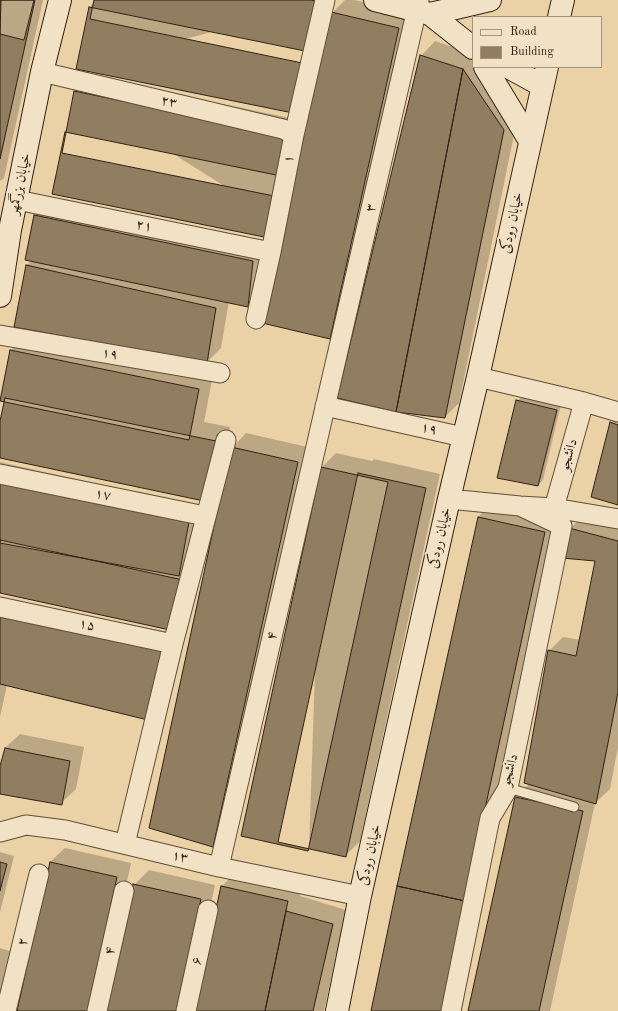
<!DOCTYPE html>
<html>
<head>
<meta charset="utf-8">
<style>
	body { margin:0 }
	#map { position:relative; width:618px; height:1011px; overflow:hidden; background:#ead1a6; font-family:"Old Standard TT",serif }
	canvas { display:block }
	.legend { position:absolute; left:472px; top:16px; width:130px; height:52px; box-sizing:border-box; background:#f1e1c5; border:1px solid #a4957e; margin:0; padding:5px 7px; list-style:none; font-size:12px; color:#312214 }
	.legend li { display:flex; align-items:center; gap:8px; height:20px }
	.legend b { width:20px; border:1px solid #a4957e }
</style>
</head>
<body>
<div id="map">
<canvas width="618" height="1011"></canvas>
<ul class="legend">
<li><b style="height:5px;background:#f1e1c5"></b>Road</li>
<li><b style="height:11px;background:#917d60"></b>Building</li>
</ul>
</div>
<script>
const c = document.querySelector('canvas').getContext('2d');
c.lineJoin = 'round';
function fillPath(path, color) { c.fillStyle = color; c.fill(path, 'evenodd'); }
const shape = rows => new Path2D(rows.map(r => 'M' + r).join(''));
function trace(path, color, width, dash) { c.strokeStyle = color; c.lineWidth = width; c.lineCap = dash ? 'butt' : 'round'; c.setLineDash(dash || []); c.stroke(path); }
function drawText(font, color, halo, rows, align = 'center') {
  c.font = font + ' "Old Standard TT",Amiri,serif'; c.lineWidth = 4; c.setLineDash([]); c.textBaseline = 'middle'; c.strokeStyle = halo; c.fillStyle = color; for (const [text, x, y, turn = 0] of rows) {
    c.save(); c.translate(x, y); c.rotate((+turn || 0) * Math.PI / 180); c.textAlign = isNaN(turn) ? turn : align; if (halo) c.strokeText(text, 0, 0); c.fillText(text, 0, 0); c.restore();
  }
}
fillPath(shape([
	[0,0,43,0,4,178,0,181],
	[95,0,331,0,77,68,90,7],
	[345,0,354,0,413,13,344,323,330,338,332,13],
	[435,41,473,54,473,67,485,67,518,115,459,403,445,417,421,56],
	[89,77,305,121,283,223,75,92],
	[49,201,267,247,262,291,248,306,229,301,221,348,207,362,15,326,27,265,32,260,35,215],
	[25,336,213,375,204,422,230,427,218,485,0,457,0,426,5,401,11,350],
	[523,396,561,404,543,480,538,485,517,401],
	[617,418,618,418,618,503,611,423],
	[246,433,312,448,227,831,212,846,232,448],
	[336,453,372,461,374,459,440,474,360,841,345,856,309,848,322,467],
	[0,462,203,508,185,615,0,592],
	[493,503,559,518,479,885,372,1011,478,517],
	[584,514,618,523,618,747,610,789,595,803,550,1011,469,1011,516,797,529,784,549,651,563,637,581,640,596,560,570,529],
	[0,598,178,634,7,685,0,717],
	[20,734,84,747,76,789,61,803,0,793,0,771,5,748],
	[65,848,131,863,99,1011,18,1011,50,862],
	[0,852,14,856,0,912],
	[149,870,215,885,187,1011,107,1011,134,885],
	[236,872,302,887,300,896,346,910,324,1011,195,1011,222,886],
	[0,948,16,953,0,1011]
]), '#0003');
const building = shape([
	[0,0,35,0,0,159,0,0],
	[1,0,34,0,24,40,0,34,1,0],
	[94,0,311,0,319,2,307,64,90,19,94,0],
	[89,7,305,51,293,113,76,69,89,7],
	[331,12,399,28,330,339,262,323,331,12],
	[420,55,463,69,396,412,337,398,420,55],
	[463,69,504,130,445,418,396,412,463,69],
	[74,91,291,136,279,197,62,153,74,91],
	[65,132,281,176,269,238,52,194,65,132],
	[34,215,253,261,248,307,25,260,34,215],
	[26,265,216,308,207,363,14,327,26,265],
	[10,350,199,389,189,440,0,401,10,350],
	[5,398,216,441,204,501,0,458,0,421,5,398],
	[516,400,557,410,538,486,497,478,516,400],
	[610,422,618,425,618,505,591,497,610,422],
	[231,447,298,462,213,847,149,828,231,447],
	[321,467,388,482,308,851,241,836,321,467],
	[358,473,426,488,346,857,278,842,358,473],
	[0,479,189,522,179,576,0,543,0,479],
	[478,517,545,532,465,901,397,886,478,517],
	[569,528,618,541,618,692,596,804,524,783,548,650,576,656,595,561,562,558,569,528],
	[0,540,183,580,170,630,0,593,0,540],
	[0,615,165,648,148,720,0,684,0,615],
	[5,748,70,761,62,805,0,794,0,766,5,748],
	[515,797,583,811,539,1011,468,1011,515,797],
	[0,862,7,864,0,891,0,862],
	[50,862,117,877,88,1011,17,1011,50,862],
	[133,884,201,899,176,1011,106,1011,133,884],
	[221,886,288,901,265,1011,194,1011,221,886],
	[397,886,465,901,442,1011,371,1011,397,886],
	[286,911,333,924,313,1011,265,1011,286,911]
]);
fillPath(building, '#917d60');
trace(building, '#312214', 1);
const lane = shape([
	[508,788,574,807]
]);
const street = shape([
	[42,72,283,129,294,135],
	[17,200,271,252],
	[256,319,271,252,294,135,325,0],
	[0,335,220,373],
	[478,377,584,402,618,412],
	[325,406,463,437],
	[0,474,205,516],
	[449,499,520,506,554,508,618,519],
	[554,508,584,402],
	[0,607,173,644],
	[0,832,26,825,65,830,219,867,360,896],
	[125,844,173,644,226,440],
	[219,867,419,0],
	[6,1011,39,874],
	[97,1011,124,891],
	[186,1011,208,910],
	[451,1011,490,818,508,788,562,526,520,506]
]);
const secondary = shape([
	[375,0,430,14,490,0],
	[430,14,473,48],
	[559,17,563,0],
	[485,67,530,141],
	[508,67,543,86],
	[0,296,10,230,42,72,60,0],
	[337,1011,360,896,449,499,478,377,547,67]
]);
trace(lane, '#5f4e38', 11);
trace(street, '#5f4e38', 21);
trace(secondary, '#312214', 24);
trace(lane, '#f1e1c5', 9);
trace(street, '#f1e1c5', 19);
trace(secondary, '#f1e1c5', 22);
drawText('14px', '#312214', '#f1e1c5', [
	["۲۳",169,102,13],
	["۱",289,159,-79],
	["خیابان بزرگمهر",20,184,-78],
	["۳",371,208,-77],
	["خیابان رودکی",512,223,-78],
	["۲۱",144,226,12],
	["۱۹",110,354,10],
	["۱۹",429,429,13],
	["دانشجو",569,455,-74],
	["۱۷",103,495,11],
	["خیابان رودکی",440,538,-77],
	["۱۵",87,625,12],
	["۴",272,636,-77],
	["دانشجو",510,770,-76],
	["خیابان رودکی",370,855,-77],
	["۱۳",180,857,13],
	["۲",23,942,-76],
	["۴",110,951,-77],
	["۶",197,961,-78]
]);
</script>
</body>
</html>
